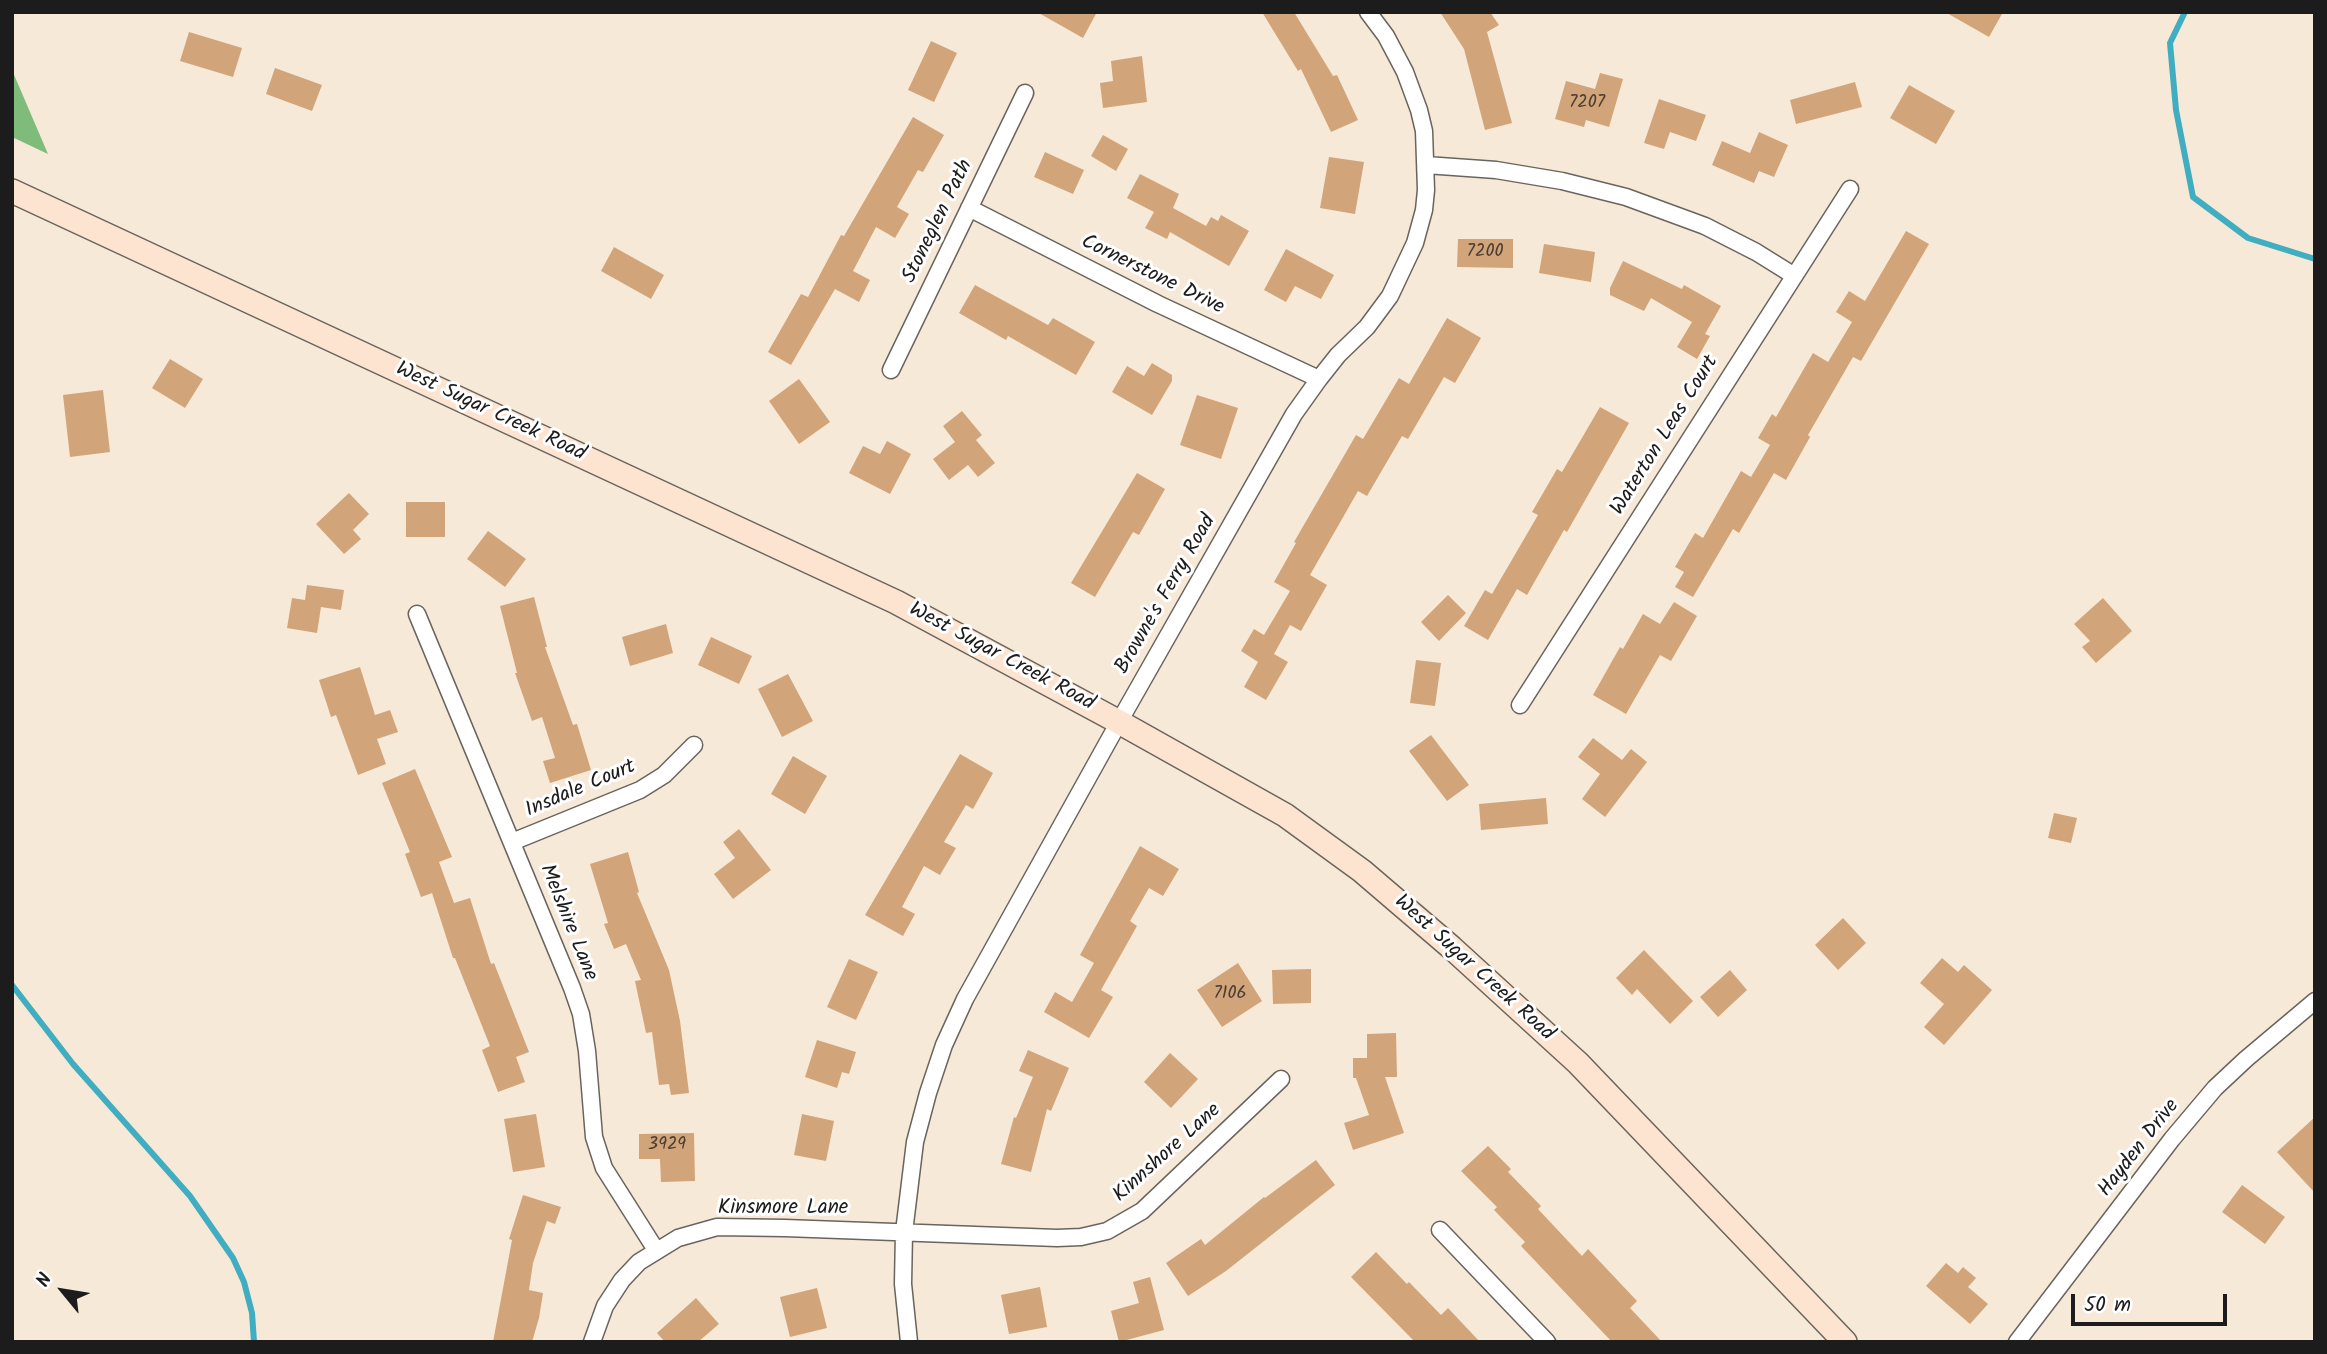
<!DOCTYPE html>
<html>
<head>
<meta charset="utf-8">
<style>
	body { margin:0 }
	#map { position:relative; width:2327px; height:1354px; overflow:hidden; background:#f7e9d7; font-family:Kalam,sans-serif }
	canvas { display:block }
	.frame { position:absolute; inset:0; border:14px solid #1c1c1c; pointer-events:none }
	.north { position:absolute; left:28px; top:1256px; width:70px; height:70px; -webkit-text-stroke:5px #fff; paint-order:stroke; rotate:300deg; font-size:19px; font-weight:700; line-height:28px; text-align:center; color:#1c1c1c }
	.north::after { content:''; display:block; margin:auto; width:24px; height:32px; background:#1c1c1c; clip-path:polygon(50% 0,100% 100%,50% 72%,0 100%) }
	.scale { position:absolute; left:2071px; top:1294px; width:156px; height:32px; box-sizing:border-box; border:4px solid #1c1c1c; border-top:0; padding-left:9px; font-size:21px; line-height:24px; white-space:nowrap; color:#1c1c1c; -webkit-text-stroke:5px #fff; paint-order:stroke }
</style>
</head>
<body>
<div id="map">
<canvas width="2327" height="1354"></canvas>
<div class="frame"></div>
<div class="north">N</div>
<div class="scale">50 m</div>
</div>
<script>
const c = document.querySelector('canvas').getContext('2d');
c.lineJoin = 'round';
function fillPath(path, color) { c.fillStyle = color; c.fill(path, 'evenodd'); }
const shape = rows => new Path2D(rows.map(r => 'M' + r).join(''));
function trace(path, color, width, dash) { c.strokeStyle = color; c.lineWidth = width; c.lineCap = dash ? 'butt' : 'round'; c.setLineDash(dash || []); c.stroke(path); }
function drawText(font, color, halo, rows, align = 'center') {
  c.font = font + ' Kalam,sans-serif'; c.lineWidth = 6; c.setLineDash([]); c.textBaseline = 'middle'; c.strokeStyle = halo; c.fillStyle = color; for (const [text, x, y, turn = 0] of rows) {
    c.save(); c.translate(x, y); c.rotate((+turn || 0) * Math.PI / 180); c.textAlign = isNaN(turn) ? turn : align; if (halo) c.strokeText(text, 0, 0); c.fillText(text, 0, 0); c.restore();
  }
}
fillPath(shape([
	[12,70,48,154,12,137]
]), '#7fbb7a');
trace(shape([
	[2185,12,2170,43,2176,110,2193,197,2248,238,2315,259],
	[12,985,73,1064,190,1196,233,1258,244,1282,252,1313,254,1342]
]), '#41adc0', 6);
fillPath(shape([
	[1037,12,1097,12,1083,38],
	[1262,12,1294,12,1333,76,1337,75,1358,120,1331,132,1301,69,1298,71],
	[1440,12,1490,12,1499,25,1487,32,1512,123,1485,130,1464,49],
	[1945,12,2003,12,1989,37],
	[189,32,242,48,233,77,180,61],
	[931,41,957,53,934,102,908,90],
	[1142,56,1147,102,1103,108,1100,83,1113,81,1111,61],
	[275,68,322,85,312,111,266,94],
	[1600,73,1623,79,1609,127,1586,120,1584,127,1555,119,1566,81,1595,89],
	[1855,82,1862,107,1796,124,1790,100],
	[1909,85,1955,111,1936,144,1890,118],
	[1659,99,1706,115,1696,141,1670,132,1664,149,1644,143],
	[913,117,944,135,923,172,918,170,897,207,909,214,895,238,876,227,853,271,870,280,859,302,835,289,791,365,768,352,801,294,808,297,841,235,844,236],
	[1759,132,1788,145,1774,177,1759,171,1754,183,1712,165,1722,141,1750,153],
	[1103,135,1128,149,1116,171,1091,156],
	[1045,152,1084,170,1073,194,1034,177],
	[1329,157,1364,162,1355,214,1320,208],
	[1140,174,1179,194,1173,208,1206,226,1211,217,1218,221,1221,215,1249,231,1229,266,1170,232,1167,239,1145,228,1154,212,1127,198],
	[1906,231,1929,244,1861,361,1853,357,1808,435,1810,437,1786,480,1774,473,1739,533,1733,529,1693,597,1675,587,1684,572,1675,567,1695,533,1703,538,1741,471,1751,477,1770,445,1758,438,1772,414,1776,417,1813,353,1828,362,1852,322,1836,312,1849,291,1865,301],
	[1458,239,1513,239,1513,268,1457,267],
	[1544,244,1595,252,1591,282,1539,273],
	[614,247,664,275,651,299,601,271],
	[1286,249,1334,275,1321,299,1295,286,1286,302,1264,290],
	[1623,261,1682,289,1684,285,1721,306,1705,334,1710,336,1697,359,1677,347,1692,322,1651,298,1644,311,1610,295,1610,288],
	[975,285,1048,325,1053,318,1095,342,1076,375,1008,336,1006,340,959,313],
	[1447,318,1481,338,1455,383,1444,377,1408,439,1402,436,1367,496,1358,491,1310,575,1327,585,1301,631,1290,625,1274,654,1288,662,1266,700,1244,687,1258,662,1241,651,1254,629,1264,635,1290,591,1274,582,1296,543,1294,542,1356,435,1363,439,1399,378,1409,384],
	[170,359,203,379,185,408,152,388],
	[1152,363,1172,375,1172,381,1152,415,1112,392,1127,366,1144,376],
	[799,379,830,422,799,444,769,401],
	[103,390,110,452,70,457,63,395],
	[1197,395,1238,408,1221,459,1180,445],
	[1600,407,1629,423,1567,532,1564,530,1527,595,1517,589,1488,640,1464,626,1485,590,1492,594,1538,515,1532,512,1557,469,1562,472],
	[962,411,982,435,976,440,995,463,978,477,968,465,949,480,933,459,955,442,943,426],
	[887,441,911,454,890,494,849,473,863,446,880,454],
	[1137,473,1165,489,1139,535,1133,532,1095,597,1071,583],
	[349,493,369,514,353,530,361,539,344,554,316,524],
	[406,502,445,502,445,537,406,537],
	[488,531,526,559,505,587,467,559],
	[307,585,344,590,341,610,321,607,317,633,287,628,292,598,305,600],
	[1448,595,1466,613,1439,641,1421,622],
	[534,597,547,647,545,647,573,725,577,724,591,770,550,783,543,761,555,758,542,717,532,721,515,673,517,673,500,606],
	[2103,598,2132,631,2096,663,2082,647,2090,641,2074,624],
	[1674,602,1697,616,1671,661,1660,655,1626,714,1593,695,1620,647,1623,649,1643,614,1660,624],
	[666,624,673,653,630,666,622,637],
	[711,637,752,656,739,684,698,665],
	[1416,660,1441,663,1435,706,1410,703],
	[360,667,375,715,390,710,398,732,377,739,386,764,358,775,336,715,331,717,319,680],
	[788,674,813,721,782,737,758,689],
	[1431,735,1469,785,1447,801,1409,751],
	[1593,738,1622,760,1631,749,1647,762,1605,817,1582,799,1600,774,1578,757],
	[960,754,993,773,973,809,966,805,944,842,956,848,940,875,924,866,902,907,915,914,903,936,865,915],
	[793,756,827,776,805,814,771,794],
	[415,769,452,857,439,862,454,903,470,898,491,964,494,963,529,1052,516,1057,525,1082,498,1092,482,1050,490,1046,455,958,453,958,432,893,421,897,405,854,410,852,382,783],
	[1546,798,1548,824,1481,830,1479,804],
	[2054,813,2077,818,2071,843,2048,838],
	[739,829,771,870,733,899,714,874,735,858,723,842],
	[1140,846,1179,869,1163,896,1149,888,1130,921,1137,926,1101,990,1113,997,1089,1038,1044,1012,1055,992,1072,1002,1094,963,1080,955],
	[628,852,639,892,637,893,669,970,680,1021,689,1093,671,1095,669,1084,659,1085,652,1032,646,1033,635,981,641,980,626,944,614,949,604,924,608,923,590,864],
	[1843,918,1866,943,1838,970,1815,945],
	[1644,950,1693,1001,1670,1024,1637,989,1632,995,1616,978],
	[1942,958,1958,972,1964,965,1992,990,1944,1045,1924,1027,1944,1004,1920,983],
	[849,959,878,972,856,1020,827,1007],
	[1238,963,1262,1001,1222,1027,1197,990],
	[1311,969,1311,1003,1273,1004,1272,970],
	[1730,970,1747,990,1718,1017,1700,997],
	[1396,1033,1397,1077,1385,1077,1404,1133,1353,1150,1344,1123,1369,1115,1356,1078,1353,1078,1353,1058,1367,1058,1367,1034],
	[817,1040,856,1052,849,1074,842,1072,837,1088,805,1077],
	[1028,1050,1069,1068,1051,1111,1047,1109,1031,1172,1001,1164,1014,1117,1016,1118,1033,1077,1019,1071],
	[1170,1053,1198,1079,1171,1108,1144,1082],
	[536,1114,545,1167,513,1172,504,1119],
	[802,1114,834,1121,826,1161,794,1155],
	[2315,1117,2315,1193,2277,1152],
	[694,1133,695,1181,661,1182,660,1159,639,1159,639,1134],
	[1488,1146,1511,1169,1508,1172,1541,1206,1538,1209,1582,1256,1588,1249,1637,1301,1630,1308,1662,1342,1612,1342,1521,1246,1525,1242,1494,1210,1497,1207,1461,1171],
	[1316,1160,1335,1185,1226,1271,1188,1296,1166,1263,1201,1239,1205,1245,1264,1197,1265,1198],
	[2242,1185,2285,1217,2265,1244,2222,1212],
	[523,1195,561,1207,555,1224,547,1221,533,1263,529,1290,543,1293,539,1318,532,1342,493,1342,512,1240,509,1239],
	[1376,1252,1407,1284,1409,1282,1441,1315,1448,1308,1480,1342,1415,1342,1351,1277],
	[1946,1263,1958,1273,1963,1267,1976,1278,1968,1287,1988,1304,1970,1324,1926,1286],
	[1150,1277,1164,1330,1119,1342,1111,1311,1139,1303,1133,1282],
	[1040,1287,1047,1327,1009,1334,1001,1295],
	[817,1288,827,1328,790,1337,780,1297],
	[696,1298,719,1324,698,1342,665,1342,657,1333]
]), '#d2a47a');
const minor = shape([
	[1426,165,1496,170,1562,181,1626,197,1705,226,1756,252,1793,275],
	[969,208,1158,304,1319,379],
	[891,370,1025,93],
	[417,614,572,988,581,1014,587,1051,594,1137,604,1168,656,1250],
	[1520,705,1850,189],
	[512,842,640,790,664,775,694,745],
	[1440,1230,1547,1342],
	[592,1342,605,1306,622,1280,639,1262,678,1238,717,1227,785,1228,1057,1238,1081,1237,1107,1231,1142,1211,1281,1079],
	[909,1342,903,1284,904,1232,915,1142,928,1093,944,1045,965,999,1119,722,1294,414,1319,379,1338,355,1367,327,1390,296,1415,243,1424,210,1426,190,1424,131,1419,110,1405,72,1386,36,1368,12],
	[2017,1342,2172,1139,2215,1088,2246,1059,2315,1001]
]);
const secondary = shape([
	[12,191,896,602,1119,722,1285,815,1362,871,1452,948,1578,1063,1845,1342]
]);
trace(minor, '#69645d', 19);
trace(secondary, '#69645d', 26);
trace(minor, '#fff', 16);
trace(secondary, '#fde4d1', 23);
drawText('18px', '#4a3e34', null, [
	["7207",1587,104],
	["7200",1485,253],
	["7106",1230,995],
	["3929",667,1146]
]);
drawText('21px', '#1c1c1c', '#fff', [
	["Stoneglen Path",939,222,-64],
	["Cornerstone Drive",1152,276,26],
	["West Sugar Creek Road",490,413,25],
	["Waterton Leas Court",1666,436,-58],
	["Browne's Ferry Road",1167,595,-60],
	["West Sugar Creek Road",1001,658,28],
	["Insdale Court",581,790,-23],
	["Melshire Lane",567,923,68],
	["West Sugar Creek Road",1473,969,42],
	["Hayden Drive",2140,1149,-52],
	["Kinnshore Lane",1168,1154,-42],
	["Kinsmore Lane",783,1209]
]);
</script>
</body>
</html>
